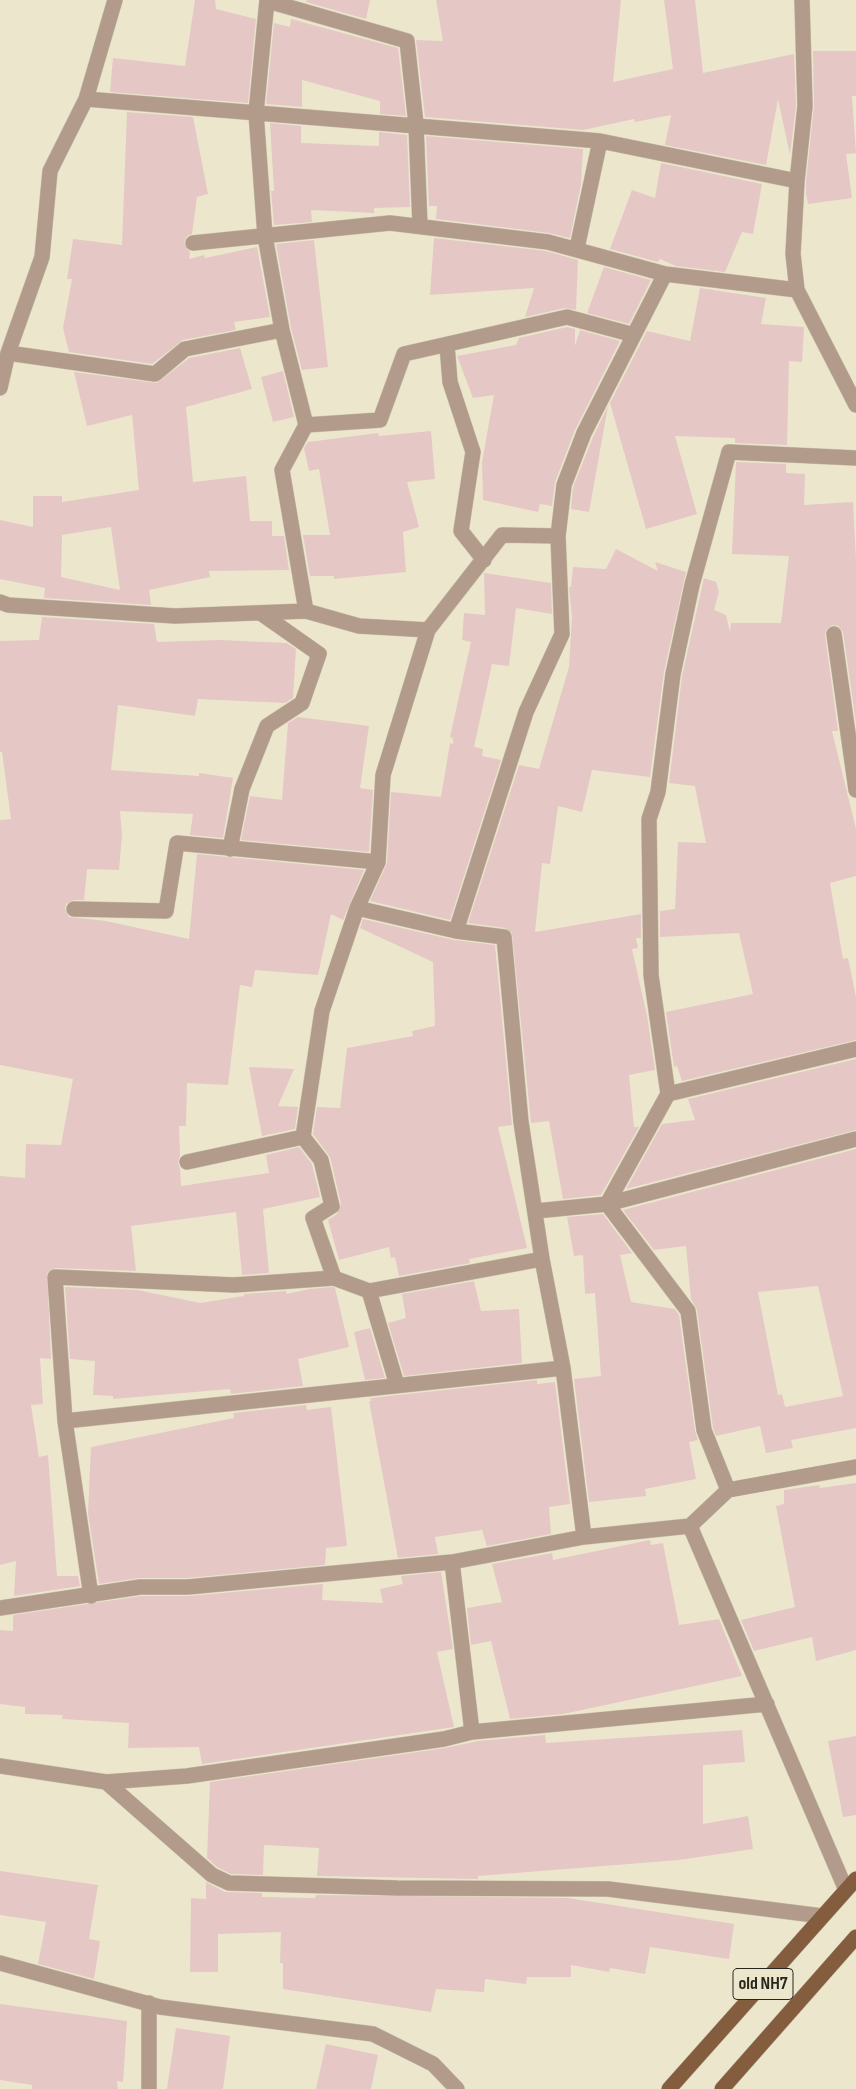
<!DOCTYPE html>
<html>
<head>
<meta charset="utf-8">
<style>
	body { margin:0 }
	canvas { display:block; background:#ece6cd }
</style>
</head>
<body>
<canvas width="856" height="2089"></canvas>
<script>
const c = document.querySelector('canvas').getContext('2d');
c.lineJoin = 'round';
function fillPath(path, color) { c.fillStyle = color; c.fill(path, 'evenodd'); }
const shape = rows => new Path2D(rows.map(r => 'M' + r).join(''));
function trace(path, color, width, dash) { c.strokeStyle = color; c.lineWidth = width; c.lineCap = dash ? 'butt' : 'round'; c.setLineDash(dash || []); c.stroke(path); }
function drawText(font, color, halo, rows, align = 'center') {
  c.font = font + ' "Sofia Sans Condensed",sans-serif'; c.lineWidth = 4; c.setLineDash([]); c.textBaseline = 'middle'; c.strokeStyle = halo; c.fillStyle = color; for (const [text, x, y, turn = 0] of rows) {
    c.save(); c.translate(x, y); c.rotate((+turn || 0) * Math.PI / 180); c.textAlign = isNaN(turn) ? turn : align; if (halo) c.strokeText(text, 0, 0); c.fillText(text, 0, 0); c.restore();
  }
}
fillPath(shape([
	[195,0,215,0,216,9,256,19,248,103,110,92,113,58,185,66],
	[307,0,370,0,366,19,306,2],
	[436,0,621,0,613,82,673,69,664,0,695,0,703,73,794,54,796,106,790,155,778,99,766,165,665,145,671,115,635,122,634,119,583,130,425,117,416,40,443,41],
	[291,19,398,48,406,116,380,114,380,101,302,80,302,107,266,104,274,23,290,27],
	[813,51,856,51,856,96,852,96,856,153,846,154,852,198,808,204,806,194,806,182,814,106],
	[127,112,193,117,208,194,197,197,192,234,187,236,184,243,190,252,189,259,204,255,205,258,257,247,270,317,234,322,236,330,183,340,152,364,69,352,63,328,72,279,67,279,73,239,122,245],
	[270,123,301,126,301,143,379,146,379,132,407,135,410,207,374,208,374,213,311,210,312,222,274,225,271,191,274,191],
	[426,136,583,149,581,184,570,238,549,233,436,219,437,206,429,206],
	[661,163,762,184,753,234,742,232,725,272,676,266,660,259,658,262,610,249,632,190,655,198],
	[434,238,546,251,578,260,576,310,565,308,525,317,534,288,430,295],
	[314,240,328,367,302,370,291,328,276,244],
	[604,267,651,280,629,324,587,313],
	[700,288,766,298,761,324,804,327,802,362,789,361,787,445,735,443,735,438,675,436,697,514,646,529,610,403,647,331,690,341],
	[567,327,575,329,575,346,580,330,620,341,575,430,555,482,552,506,540,504,538,512,483,500,482,462,494,395,473,398,457,356,516,345,519,338],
	[240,348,252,389,186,407,193,482,246,476,250,521,272,521,272,536,284,536,289,570,209,571,210,577,149,590,151,605,44,598,45,588,0,579,0,520,33,527,33,496,62,496,62,502,139,490,132,415,87,426,74,372,157,383,189,358],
	[111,527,120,590,61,577,62,535],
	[283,371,294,417,273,422,261,377],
	[608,406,589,512,571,509,573,487,593,437],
	[431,431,435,479,407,482,419,527,403,532,406,572,334,579,334,576,310,576,303,535,330,535,319,469,309,471,304,448,308,442,378,433,379,436],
	[736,462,786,464,786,473,805,474,804,505,853,502,856,560,856,723,843,632,838,626,832,625,826,630,825,635,838,731,832,731,856,829,856,876,830,883,843,959,848,958,856,997,856,1040,682,1081,677,1066,674,1067,666,1012,753,994,739,933,660,937,660,911,675,909,678,842,706,843,695,786,669,783,682,676,704,578,716,582,719,592,714,610,726,615,730,632,731,623,781,623,789,556,732,554],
	[616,549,658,571,655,562,686,572,664,672,650,777,592,770,582,812,558,806,550,864,542,863,535,932,641,914,641,938,636,938,638,948,632,949,647,1016,655,1070,629,1075,634,1127,639,1127,601,1195,563,1199,549,1121,531,1123,512,933,505,928,468,923,519,765,539,769,569,667,572,617,569,587,571,587,573,567,606,569],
	[484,573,551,583,552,614,516,608,509,666,492,664,474,747,483,749,482,756,501,760,450,920,370,901,387,863,391,792,441,797,450,743,453,744,453,738,450,737,471,642,462,640,464,613,485,615],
	[42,617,154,624,157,642,220,640,287,643,296,649,293,698,285,703,198,699,195,716,118,705,111,770,199,776,199,773,233,778,223,838,190,835,193,814,120,811,122,835,119,870,87,869,84,900,74,900,66,904,65,909,69,917,106,921,189,939,197,854,364,870,343,920,331,914,318,975,255,970,252,987,240,985,228,1085,187,1083,186,1126,179,1126,180,1156,178,1163,180,1168,181,1186,269,1173,266,1155,299,1147,312,1164,320,1197,263,1209,269,1273,242,1275,236,1212,131,1226,136,1271,55,1268,47,1273,51,1359,40,1358,43,1404,31,1405,39,1457,48,1455,57,1576,78,1576,80,1586,14,1596,16,1561,0,1565,0,1176,25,1178,26,1144,61,1145,73,1079,0,1065,0,820,11,819,2,752,0,752,0,641,39,640],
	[298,717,369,726,360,788,373,790,369,852,241,840,250,796,282,800,288,723],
	[363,919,454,940,495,945,512,1125,498,1127,527,1248,469,1259,470,1263,399,1276,395,1257,391,1258,389,1247,339,1260,328,1220,337,1214,341,1204,330,1157,313,1134,317,1107,340,1108,347,1048,413,1036,412,1031,435,1026,433,962,360,928],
	[856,1059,856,1130,626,1189,662,1124,695,1120,688,1099],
	[249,1067,294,1069,278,1106,298,1107,295,1129,262,1136],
	[856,1149,856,1428,791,1440,793,1448,766,1453,760,1426,716,1436,713,1428,697,1310,691,1299,686,1246,654,1250,623,1210],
	[818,1286,843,1396,785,1407,782,1394,778,1395,758,1292],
	[603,1214,632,1253,620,1255,631,1302,675,1309,679,1315,695,1431,698,1440,689,1442,696,1479,645,1489,646,1496,589,1502,574,1379,601,1376,595,1293,585,1294,583,1255,574,1256,567,1217],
	[474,1281,481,1311,519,1309,522,1363,404,1376,388,1323,406,1318,402,1294],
	[65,1287,138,1290,200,1303,244,1296,244,1294,286,1291,287,1294,309,1289,333,1287,335,1288,349,1347,298,1359,303,1386,231,1394,230,1389,113,1399,113,1396,93,1395,95,1361,70,1359],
	[370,1328,385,1378,365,1380,354,1332],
	[537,1380,537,1384,555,1382,570,1504,549,1507,551,1534,487,1546,482,1530,435,1537,438,1554,398,1558,369,1401,371,1401,370,1398],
	[306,1405,307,1410,331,1407,347,1546,326,1548,325,1565,188,1578,139,1578,99,1584,88,1513,91,1447,234,1418,233,1413],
	[856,1483,856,1650,816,1661,812,1637,754,1651,741,1620,795,1607,776,1506,784,1504,784,1490,819,1485,820,1488],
	[650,1540,651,1545,663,1543,679,1625,719,1619,742,1676,563,1714,510,1719,491,1641,471,1645,467,1608,502,1602,492,1564,552,1553,553,1560],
	[441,1572,453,1649,437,1652,454,1727,202,1764,199,1747,128,1748,129,1723,62,1719,63,1715,25,1714,25,1707,0,1704,0,1630,13,1631,13,1615,141,1596,189,1596,323,1584,322,1600,383,1603,380,1589,403,1584,401,1576],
	[742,1730,745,1762,703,1765,703,1824,748,1816,753,1849,679,1860,478,1876,478,1879,317,1876,319,1848,264,1845,263,1875,231,1874,217,1867,207,1858,210,1782,445,1748,478,1741,545,1735,546,1743],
	[856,1736,856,1815,843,1817,828,1741],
	[0,1871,98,1885,89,1939,100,1941,94,1979,38,1964,46,1922,0,1915],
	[206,1882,225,1892,262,1893,262,1897,315,1898,316,1895,568,1898,734,1924,729,1959,650,1947,645,1974,610,1968,609,1972,571,1965,571,1977,527,1977,526,1984,485,1979,484,1992,436,1989,431,2012,283,1989,283,1963,280,1963,281,1932,218,1934,218,1972,190,1972,191,1898,206,1899],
	[0,2004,127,2021,123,2082,117,2081,118,2089,32,2089,32,2085,0,2080],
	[176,2028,230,2036,223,2089,167,2089],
	[326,2044,378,2055,371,2089,316,2089]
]), '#e5c8c5');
const street = shape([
	[267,0,256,113,265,236,282,330,306,425,380,420,404,354,567,317,634,335],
	[802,0,805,106,797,181,793,254,797,290,856,405],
	[268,1,407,41,416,124,420,226],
	[86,99,600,141,797,181],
	[193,243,390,223,548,242,665,274,797,290],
	[577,248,600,141],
	[447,345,450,382,473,452,461,531,484,560],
	[8,353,155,374,185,349,282,330],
	[0,388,8,353,42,257,50,171,86,99,115,0],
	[0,602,8,605,175,616,306,611,359,626,428,630,502,535,558,536,564,485,584,433,665,274],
	[306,611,282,470,306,425],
	[428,630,383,775,378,862,357,908,456,931,504,937,521,1122,542,1259,563,1368,584,1537,690,1526,728,1490,704,1430,688,1311,607,1204,668,1094,651,975,649,819,658,792,673,674,692,585,729,452,856,458],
	[834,634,856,790],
	[230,849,242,789,267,726,302,703,319,654,262,614],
	[74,909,166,911,177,843,378,862],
	[456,931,526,712,562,634,558,536],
	[668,1094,856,1049],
	[303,1137,321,1160,332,1206,313,1218,334,1278],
	[187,1162,303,1137,322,1011,357,908],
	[536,1211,607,1204,856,1139],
	[369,1291,397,1385],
	[65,1421,563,1368],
	[728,1490,856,1467],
	[690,1526,846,1890],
	[452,1562,472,1732],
	[91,1596,65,1421,55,1277,234,1285,334,1278,369,1291,542,1259],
	[0,1608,140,1587,188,1587,452,1562,584,1537],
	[0,1766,106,1782,187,1776,444,1739,472,1732,767,1704],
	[106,1782,212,1875,229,1883,397,1888,608,1889,822,1916],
	[0,1963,160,2007,373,2034,433,2064,457,2089],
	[149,2003,149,2089]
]);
const primary = shape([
	[669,2089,856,1879],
	[722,2089,856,1937]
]);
trace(street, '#c9c3ad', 16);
trace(primary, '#c9c3ad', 16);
trace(street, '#b29b8b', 15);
trace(primary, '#845d3f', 15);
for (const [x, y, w] of [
	[763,1984,60]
]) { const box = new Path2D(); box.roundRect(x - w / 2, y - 15.5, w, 31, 4); c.fillStyle = '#ece6cd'; c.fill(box); trace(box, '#28261d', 1); }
drawText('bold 18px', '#28261d', null, [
	["old NH7",763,1984]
]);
</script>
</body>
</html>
